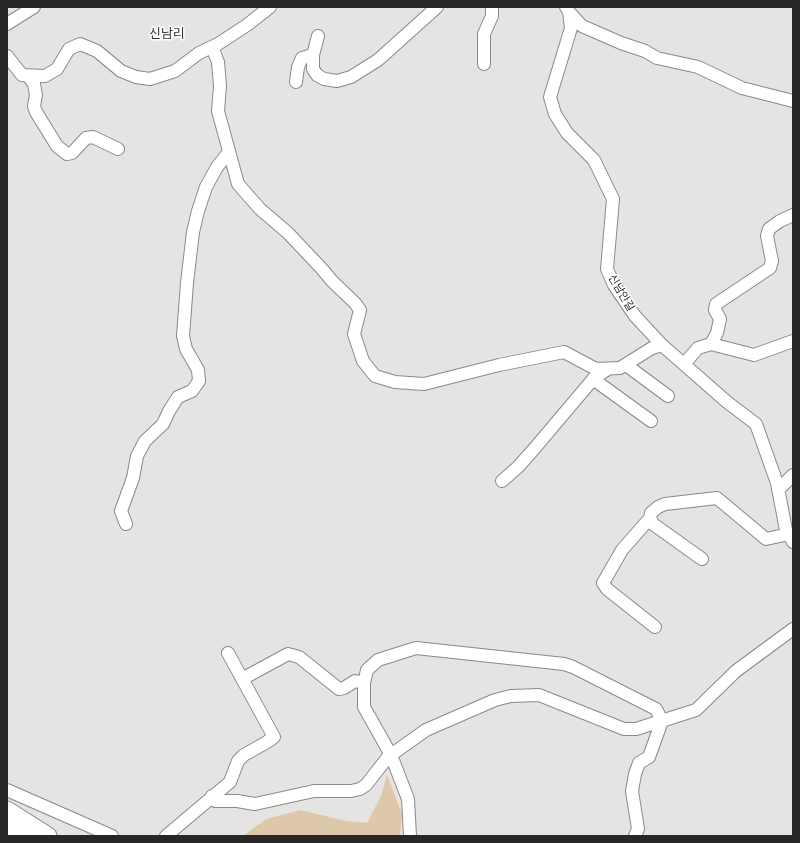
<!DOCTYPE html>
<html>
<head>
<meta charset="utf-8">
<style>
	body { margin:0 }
	#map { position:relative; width:800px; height:843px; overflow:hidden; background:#e6e4e2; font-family:Manrope,sans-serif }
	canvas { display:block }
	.frame { position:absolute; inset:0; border:8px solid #282726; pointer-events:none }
</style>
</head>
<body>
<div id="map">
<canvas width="800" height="843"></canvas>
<div class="frame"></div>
</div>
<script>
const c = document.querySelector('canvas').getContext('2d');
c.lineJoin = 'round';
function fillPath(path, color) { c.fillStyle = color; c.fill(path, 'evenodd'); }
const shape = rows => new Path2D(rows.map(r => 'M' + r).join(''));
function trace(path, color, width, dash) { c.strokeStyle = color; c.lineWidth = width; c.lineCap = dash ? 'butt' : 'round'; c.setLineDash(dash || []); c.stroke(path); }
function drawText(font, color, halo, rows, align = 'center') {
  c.font = font + ' Manrope,"Noto Sans KR",sans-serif'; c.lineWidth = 3; c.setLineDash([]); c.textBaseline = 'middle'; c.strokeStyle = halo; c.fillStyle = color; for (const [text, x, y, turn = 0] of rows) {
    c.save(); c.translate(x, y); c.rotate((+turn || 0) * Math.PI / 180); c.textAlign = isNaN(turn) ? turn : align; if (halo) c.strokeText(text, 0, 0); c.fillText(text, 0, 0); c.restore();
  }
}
fillPath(shape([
	[387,775,402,814,400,836,243,836,266,819,301,810,346,821,367,823,381,796]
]), '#ddc8a9');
const minor = shape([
	[566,7,569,12,571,28,550,97,555,114,567,133,594,160,613,199,607,269,614,285,635,316,662,345,727,402,756,424,777,483,786,530,793,542],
	[569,12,582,26,621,43,645,51,657,58,698,67,742,88,793,101],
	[7,24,34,7],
	[318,36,313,55,313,69,317,75,324,79,337,81,351,77,378,60,437,7],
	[212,47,218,62,220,86,218,111,238,184,260,209,288,233,322,269,332,281,355,303,360,310,354,334,363,361,375,376,395,382,424,384,499,365,564,352,596,369,620,368,652,348,662,345],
	[7,56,22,75,45,76,57,69,69,49,80,44,97,51,121,71,136,77,150,79,175,71,199,53,218,44,247,25,270,7],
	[484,64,484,34,492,16,492,7],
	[28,76,34,84,36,95,34,106,36,112,57,146,67,154,72,153,86,138,93,137,118,149],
	[296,82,298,67,302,58,313,55],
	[711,344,717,333,720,319,715,310,716,304,770,268,772,261,767,236,769,229,780,221,793,215],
	[684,364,698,348,711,344,754,355,793,341],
	[626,365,668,396],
	[593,379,651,421],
	[502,481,518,467,534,449,594,378,608,369],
	[778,490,793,475],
	[650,518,622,550,603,583,607,589,655,627],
	[126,524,121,511,133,478,137,456,145,441,163,424,169,411,178,397,192,391,199,381,198,370,186,349,183,336,187,283,193,232,198,211,206,187,217,167,228,153],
	[702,559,653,524,650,518,651,513,658,507,665,504,717,498,766,539,789,534],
	[242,679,288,654,299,657,339,689,344,688,355,681,364,683],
	[7,790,112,836],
	[212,796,215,801,237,801,255,804,314,791,351,791,360,789,366,785,388,757,426,730,495,700,511,696,539,695,624,729,636,729,696,710,736,671,793,629],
	[166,836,230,782,238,761,244,755,267,742,274,737,228,653],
	[410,836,408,799,391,755,364,707,364,683,367,670,378,660,416,648,564,664,573,667,656,709,662,721,649,757,639,763,635,774,632,791,638,829,635,836]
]);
const highway = shape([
	[7,810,48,836],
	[7,825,25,836]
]);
trace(minor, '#8b8987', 14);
trace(highway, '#8b8987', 19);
trace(minor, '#fff', 12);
trace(highway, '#fff', 17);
drawText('11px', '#282726', '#fff', [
	["신남안길",621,293,59]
]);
drawText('13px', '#3a3836', '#fff', [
	["신남리",167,34]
]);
</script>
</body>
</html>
